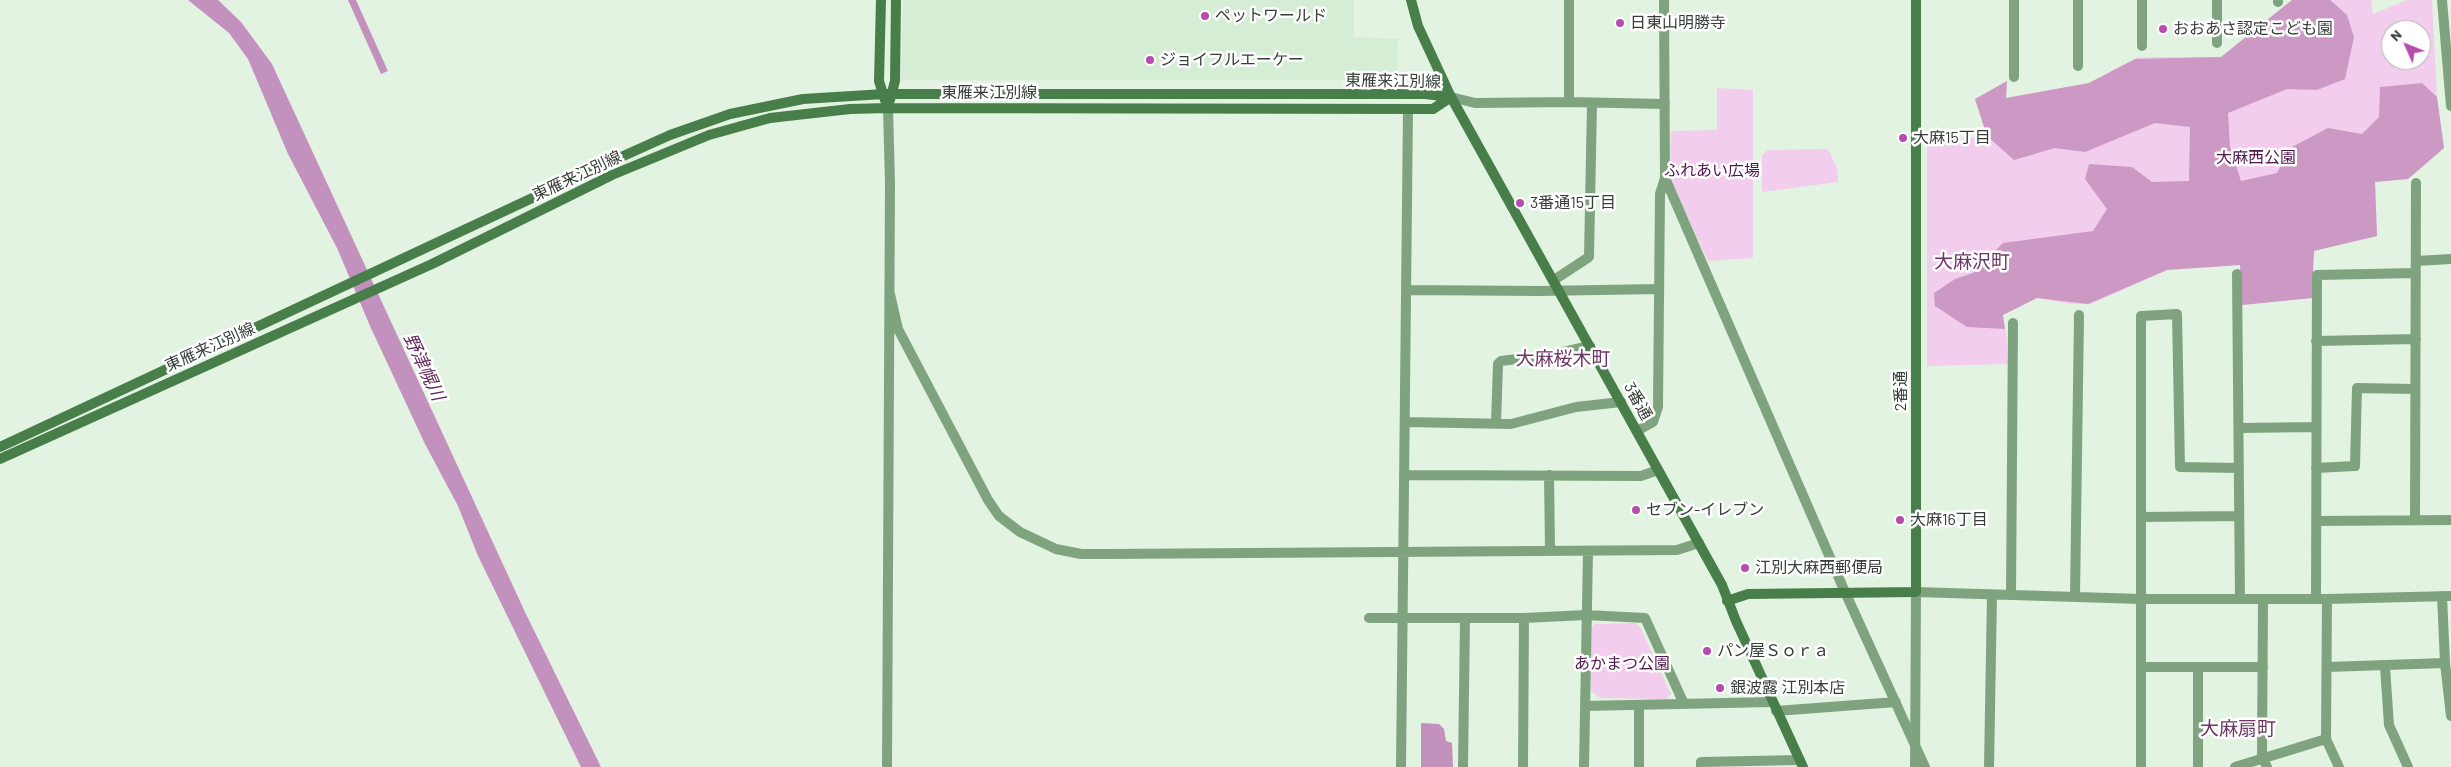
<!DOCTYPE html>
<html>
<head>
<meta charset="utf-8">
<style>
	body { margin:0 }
	#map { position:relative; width:2451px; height:767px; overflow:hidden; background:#e3f3e2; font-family:Barlow,sans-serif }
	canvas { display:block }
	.north { position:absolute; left:2381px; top:20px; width:50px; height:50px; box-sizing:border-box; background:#fff; border:1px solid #afb2af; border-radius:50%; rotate:314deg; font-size:14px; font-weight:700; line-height:20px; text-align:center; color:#373e37 }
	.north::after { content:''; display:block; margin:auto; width:18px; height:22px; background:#b64cad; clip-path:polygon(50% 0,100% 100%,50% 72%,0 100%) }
</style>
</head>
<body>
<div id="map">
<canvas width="2451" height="767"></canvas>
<div class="north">N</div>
</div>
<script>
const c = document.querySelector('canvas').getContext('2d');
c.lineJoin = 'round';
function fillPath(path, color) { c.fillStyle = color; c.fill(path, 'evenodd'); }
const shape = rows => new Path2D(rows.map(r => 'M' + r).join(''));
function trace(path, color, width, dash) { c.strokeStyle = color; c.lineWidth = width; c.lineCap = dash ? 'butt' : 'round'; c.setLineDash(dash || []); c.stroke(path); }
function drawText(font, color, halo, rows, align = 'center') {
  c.font = font + ' Barlow,"Noto Sans JP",sans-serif'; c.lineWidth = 5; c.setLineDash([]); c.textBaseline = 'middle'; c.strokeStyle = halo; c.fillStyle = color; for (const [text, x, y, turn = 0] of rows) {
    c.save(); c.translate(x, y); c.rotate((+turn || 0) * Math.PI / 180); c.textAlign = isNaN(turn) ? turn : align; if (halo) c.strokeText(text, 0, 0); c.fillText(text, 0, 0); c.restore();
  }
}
fillPath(shape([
	[903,0,1354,0,1354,37,1398,39,1397,80,901,80]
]), '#d5ecd5');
fillPath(shape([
	[2292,0,2371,0,2373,14,2407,0,2432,0,2437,97,2444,148,2408,179,2375,182,2377,236,2314,248,2312,298,2242,305,2240,265,2167,270,2091,304,2072,304,2037,298,2000,316,2006,332,2008,364,1927,366,1927,144,1987,136,1975,99,2007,81,2006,98,2089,83,2138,57,2221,57],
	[2391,30,2421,30,2421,60,2391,60],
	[1717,88,1753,90,1753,258,1708,261,1670,179,1671,131,1717,130],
	[1828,149,1837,168,1838,182,1762,192,1762,155,1768,150],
	[1635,623,1640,627,1671,694,1666,699,1600,698,1591,691,1589,629,1595,624]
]), '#f2cded');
fillPath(shape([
	[2292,0,2330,0,2347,15,2354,37,2345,79,2317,90,2287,89,2228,113,2230,147,2241,181,2277,173,2290,148,2328,128,2362,134,2379,117,2380,87,2422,83,2437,97,2444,148,2408,179,2375,182,2377,236,2314,251,2312,298,2242,305,2240,265,2167,270,2088,304,2037,298,2003,315,2005,329,1967,327,1935,306,1934,293,1955,279,1973,273,2003,243,2093,231,2107,209,2085,179,2089,164,2132,167,2152,182,2189,181,2190,127,2155,123,2085,152,2055,148,2014,160,1987,136,1975,99,2007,81,2006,98,2089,83,2135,59,2221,57]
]), '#cb99c4');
fillPath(shape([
	[188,0,218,0,241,22,272,64,525,612,601,767,581,767,478,556,458,506,425,444,370,326,337,248,288,154,248,59,229,33],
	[348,0,356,0,388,71,381,74],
	[1421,723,1439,724,1444,729,1446,741,1452,743,1453,767,1421,767]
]), '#c391bd');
trace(shape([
	[1664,0,1665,178,1845,592,1925,767],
	[2278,0,2278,2],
	[2442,0,2451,106],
	[2217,43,2217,0],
	[2142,46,2142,0],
	[2078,66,2078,0],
	[2014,77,2014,0],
	[1451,97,1475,103,1569,102,1665,104],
	[1569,102,1569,0],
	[2416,261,2451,259],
	[2237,274,2240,599],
	[1554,280,1589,257,1592,103],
	[1407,290,1539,291,1659,289],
	[890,294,898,329,988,500,999,516,1020,532,1056,549,1081,554,1108,554,1677,550,1699,543],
	[2316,341,2416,339],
	[1406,422,1511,424,1576,407,1621,402],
	[1496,423,1498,364,1501,361,1550,355,1590,346],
	[2239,428,2316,427],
	[1637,431,1653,422,1658,407,1660,194,1665,178],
	[2316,468,2355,466,2357,388,2415,389],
	[1406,475,1641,476,1658,470],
	[1549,475,1550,551],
	[2141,517,2239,516],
	[2415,520,2416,183],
	[2316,521,2451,520],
	[2011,595,2013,323],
	[2442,596,2445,663,2451,716],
	[2075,597,2079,315],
	[2263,599,2262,757,2267,767],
	[2316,599,2317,275,2416,273],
	[2327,599,2326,739,2339,767],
	[1369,618,1524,618,1586,615,1645,618,1684,704],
	[2141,667,2263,667],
	[2198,667,2198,767],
	[2327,667,2445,663],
	[2385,667,2389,725,2408,767],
	[1639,705,1639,767],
	[1585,706,1772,702],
	[1776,711,1896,702],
	[887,767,890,183,888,108],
	[1401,767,1408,109],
	[1463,767,1465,618],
	[1523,767,1524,618],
	[1584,767,1588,551],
	[1701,767,1701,762,1800,760],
	[1915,767,1916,592,2141,599,2327,599,2451,596],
	[1989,767,1992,595],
	[2141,767,2141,316,2177,314,2180,467,2239,468],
	[2235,767,2326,739]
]), '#7fa37f', 10);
trace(shape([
	[881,0,879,81,885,100],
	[1411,0,1418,26,1451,97,1722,585,1736,621,1803,767],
	[890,100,895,81,896,0],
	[0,447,590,171,670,135,730,114,803,99,884,94,1425,94,1451,97],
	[0,459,432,264,612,175,709,135,770,118,850,109,888,108,1433,109,1451,97],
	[1727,601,1748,594,1916,592,1916,0]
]), '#487e4a', 10);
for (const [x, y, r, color] of [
	[1205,16,5,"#b64cad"],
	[1620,23,5,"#b64cad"],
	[2163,29,5,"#b64cad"],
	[1150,60,5,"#b64cad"],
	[1903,138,5,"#b64cad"],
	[1520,203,5,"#b64cad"],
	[1636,510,5,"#b64cad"],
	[1900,520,5,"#b64cad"],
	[1745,568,5,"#b64cad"],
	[1707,651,5,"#b64cad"],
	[1720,688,5,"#b64cad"]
]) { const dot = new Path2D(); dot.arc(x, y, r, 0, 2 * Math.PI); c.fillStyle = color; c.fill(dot); trace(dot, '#fff', 2); }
drawText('16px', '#373e37', '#fff', [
	["ペットワールド",1215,16],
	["日東山明勝寺",1630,23],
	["おおあさ認定こども園",2173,29],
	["ジョイフルエーケー",1160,60],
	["大麻15丁目",1913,138],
	["3番通15丁目",1530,203],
	["セブン-イレブン",1646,510],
	["大麻16丁目",1910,520],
	["江別大麻西郵便局",1755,568],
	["パン屋Ｓｏｒａ",1717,651],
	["銀波露 江別本店",1730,688]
], 'left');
drawText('16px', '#373e37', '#fff', [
	["東雁来江別線",1393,81,1],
	["東雁来江別線",989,93],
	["東雁来江別線",577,176,-25],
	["東雁来江別線",210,347,-24],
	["2番通",1901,391,-90],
	["3番通",1638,401,61]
]);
drawText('16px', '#51164d', '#fff', [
	["大麻西公園",2256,158],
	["ふれあい広場",1712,171],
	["あかまつ公園",1622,664]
]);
drawText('italic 18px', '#61255c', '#fff', [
	["野津幌川",424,367,65]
]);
drawText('19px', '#6c3767', '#fff', [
	["大麻沢町",1972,262],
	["大麻桜木町",1563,359],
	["大麻扇町",2238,729]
]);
</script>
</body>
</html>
